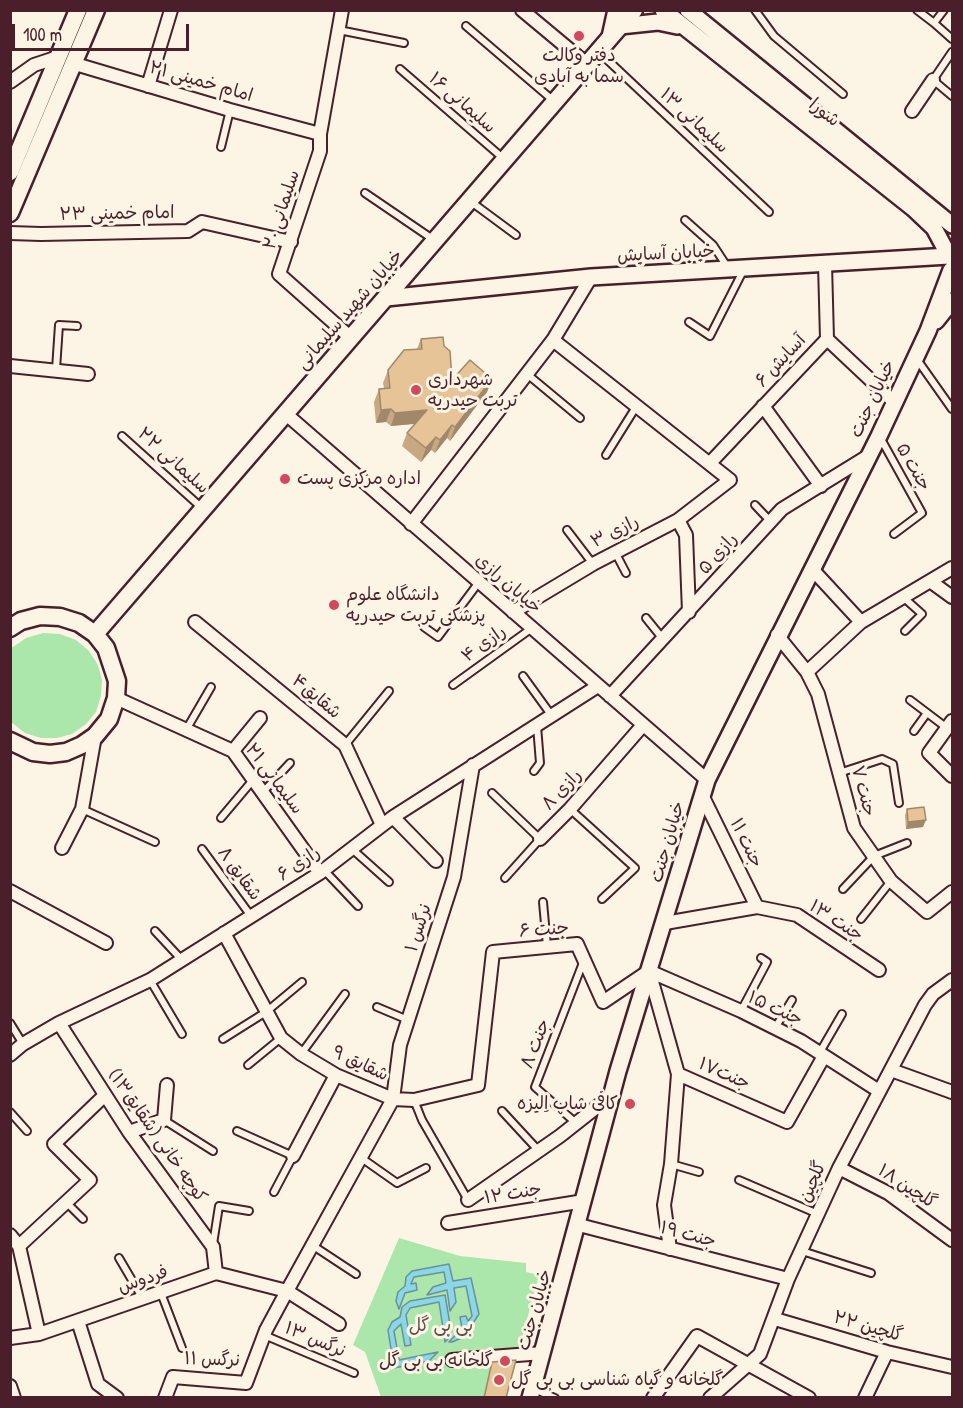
<!DOCTYPE html>
<html>
<head>
<meta charset="utf-8">
<style>
	body { margin:0 }
	#map { position:relative; width:963px; height:1408px; overflow:hidden; background:#fcf5e5; font-family:"Patrick Hand",sans-serif }
	canvas { display:block }
	.frame { position:absolute; inset:0; border:12px solid #4a1f2b; pointer-events:none }
	.scale { position:absolute; left:12px; top:24px; width:177px; height:27px; box-sizing:border-box; border:3px solid #4a1f2b; border-top:0; padding-left:8px; font-size:18px; line-height:21px; white-space:nowrap; color:#4a1f2b; -webkit-text-stroke:4px #fcf5e5; paint-order:stroke }
</style>
</head>
<body>
<div id="map">
<canvas width="963" height="1408"></canvas>
<div class="frame"></div>
<div class="scale">100 m</div>
</div>
<script>
const c = document.querySelector('canvas').getContext('2d');
c.lineJoin = 'round';
function fillPath(path, color) { c.fillStyle = color; c.fill(path, 'evenodd'); }
const shape = rows => new Path2D(rows.map(r => 'M' + r).join(''));
function trace(path, color, width, dash) { c.strokeStyle = color; c.lineWidth = width; c.lineCap = dash ? 'butt' : 'round'; c.setLineDash(dash || []); c.stroke(path); }
function drawText(font, color, halo, rows, align = 'center') {
  c.font = font + ' "Patrick Hand","Playpen Sans Arabic",sans-serif'; c.lineWidth = 6; c.setLineDash([]); c.textBaseline = 'middle'; c.strokeStyle = halo; c.fillStyle = color; for (const [text, x, y, turn = 0] of rows) {
    c.save(); c.translate(x, y); c.rotate((+turn || 0) * Math.PI / 180); c.textAlign = isNaN(turn) ? turn : align; if (halo) c.strokeText(text, 0, 0); c.fillText(text, 0, 0); c.restore();
  }
}
fillPath(shape([
	[43,633,60,634,76,640,89,651,98,665,102,680,101,696,96,712,86,724,72,734,57,738,41,738,25,733,11,722,10,649,26,638],
	[399,1238,460,1256,526,1263,526,1272,539,1275,506,1397,381,1397,365,1352,353,1345]
]), '#abe6ab');
const water = shape([
	[449,1264,453,1281,471,1278,479,1314,464,1337,452,1342,449,1342,462,1328,460,1317,466,1316,468,1321,472,1316,466,1286,454,1288,456,1302,450,1311,447,1290,427,1295,433,1287,446,1283,444,1272,414,1277,411,1284,416,1283,417,1290,405,1293,399,1309,396,1301,398,1292,405,1286,406,1277,412,1271,449,1264],
	[445,1295,451,1330,448,1339,445,1342,439,1302,410,1308,406,1315,411,1345,405,1346,401,1324,394,1331,399,1360,438,1352,429,1361,394,1368,388,1330,392,1322,400,1317,402,1307,410,1301,445,1295]
]);
fillPath(water, '#89d8e6');
trace(water, '#708e9b', 1.5);
const service = shape([
	[755,10,774,36,843,94],
	[917,10,934,23],
	[944,10,934,23,952,39],
	[466,26,555,102],
	[339,30,404,43],
	[599,52,769,212],
	[952,52,933,80,952,96],
	[400,69,504,159],
	[221,147,230,110],
	[365,193,434,240],
	[470,201,516,235],
	[685,220,713,245,728,268],
	[689,322,710,336,744,269],
	[916,358,952,409],
	[56,369,59,325,77,326],
	[527,374,580,418],
	[122,436,202,508],
	[881,439,922,513,894,534],
	[606,455,636,407],
	[755,505,771,522],
	[567,530,593,564],
	[615,552,626,573],
	[903,597,922,614,905,631],
	[646,618,663,639],
	[424,627,438,637,479,582],
	[523,676,552,716],
	[453,685,532,628],
	[910,700,947,728],
	[186,730,211,687],
	[914,731,927,713],
	[345,745,389,691],
	[534,771,540,763,537,726],
	[839,773,882,759,893,764,899,803],
	[263,792,290,763],
	[492,793,540,839,505,878],
	[82,809,155,842],
	[570,809,635,868,602,899],
	[221,818,253,780],
	[202,849,251,916],
	[352,849,389,882],
	[324,870,358,906],
	[843,889,874,856,907,843],
	[543,902,547,946],
	[861,919,891,881],
	[155,931,181,959],
	[150,980,182,1034],
	[377,1007,408,1020],
	[741,1011,767,962,761,958],
	[10,1023,23,1044],
	[775,1028,792,1000],
	[223,1039,266,1012,302,982],
	[820,1052,842,1014],
	[301,1054,345,994],
	[248,1065,281,1038],
	[414,1100,422,1120,468,1200],
	[502,1111,538,1150],
	[10,1112,27,1131],
	[164,1120,213,1151],
	[576,1123,535,1087,584,960],
	[237,1131,293,1156,274,1192],
	[360,1157,397,1183,426,1168],
	[671,1164,699,1172],
	[739,1180,818,1214],
	[66,1202,83,1219],
	[213,1244,219,1206,249,1211],
	[312,1245,356,1274],
	[802,1251,871,1273],
	[119,1258,143,1299],
	[161,1293,182,1348],
	[264,1335,354,1373],
	[534,1389,555,1398]
]);
const minor = shape([
	[342,10,320,134,320,151,279,274,351,338],
	[522,10,588,65],
	[72,63,230,110,320,134],
	[10,82,34,65,58,57],
	[148,86,171,10],
	[912,111,933,80],
	[10,233,41,234,188,231,202,222,291,242],
	[827,339,894,402],
	[10,366,88,374],
	[763,406,821,486],
	[286,414,707,780],
	[710,463,827,339,825,264],
	[678,520,686,535,689,612],
	[411,524,553,340,591,277],
	[812,569,861,622],
	[930,581,952,597],
	[513,612,593,564,678,520,730,480,553,340],
	[195,622,345,745,382,825],
	[777,635,807,672,818,694,854,828,891,881,927,912,952,892],
	[807,672,861,622,952,568],
	[610,696,782,509,868,456],
	[116,698,233,751,320,873],
	[952,721,929,753,952,776],
	[233,751,260,718],
	[702,795,757,907],
	[393,817,436,861],
	[540,839,570,809,643,725],
	[62,848,82,809,95,736],
	[10,891,106,943],
	[665,923,757,907,797,915,879,970],
	[224,933,281,1038,301,1054,336,1075,393,1099,414,1100,478,1085,493,952,577,944,603,1002,649,971],
	[649,971,678,1074,671,1164,664,1205,670,1249],
	[649,971,741,1011,801,1041,879,1091],
	[59,1023,129,1132,213,1247,216,1273],
	[10,1055,23,1044,59,1023,150,980,320,873,393,817,598,686],
	[891,1070,952,1092],
	[678,1074,787,1122,824,1056],
	[129,1132,164,1120,167,1085],
	[293,1156,336,1075],
	[839,1168,888,1193,952,1240],
	[468,1200,560,1136,612,1095],
	[448,1223,584,1201],
	[579,1225,788,1279],
	[10,1235,19,1246,39,1334],
	[19,1246,90,1180,54,1144,105,1095],
	[775,1319,887,1352,952,1367],
	[78,1321,98,1384,117,1398],
	[10,1338,39,1334,216,1273,287,1291,339,1324],
	[452,1360,543,1353],
	[10,1386,14,1398],
	[165,1398,173,1377,246,1383,266,1330,287,1291,393,1099,400,1045,454,877,473,765],
	[653,1398,697,1336,809,1398],
	[710,1398,760,1354,788,1279,839,1168,925,1005,933,994,952,980],
	[865,1398,887,1352]
]);
const tertiary = shape([
	[688,10,952,225],
	[620,26,658,22,677,26],
	[610,37,616,10],
	[386,298,591,277,949,256,934,228,914,209,663,10],
	[936,321,952,301],
	[530,1398,618,1071,707,780,879,436,928,331,951,270]
]);
const secondary = shape([
	[10,172,78,10],
	[10,213,96,10],
	[10,628,21,621,40,616,60,617,79,623,95,634,106,648,117,681,116,698,109,719,95,736,82,745,66,752,50,754,33,752,10,741],
	[95,634,634,10]
]);
trace(service, '#4a1f2b', 10);
trace(minor, '#4a1f2b', 16);
trace(tertiary, '#4a1f2b', 20);
trace(secondary, '#4a1f2b', 21);
trace(service, '#fcf5e5', 6);
trace(minor, '#fcf5e5', 12);
trace(tertiary, '#fcf5e5', 15);
trace(secondary, '#fcf5e5', 16);
fillPath(shape([
	[421,339,444,346,452,380,492,379,487,392,450,441,447,438,435,453,431,450,421,462,402,446,407,433,415,424,391,426,386,422,376,423,374,402,379,389,384,388,383,383,388,370,417,349],
	[907,809,923,827,906,829,905,815]
]), '#c7a883');
fillPath(shape([
	[492,379,487,392,450,441,455,427],
	[391,409,386,422,376,423,381,410],
	[427,410,422,423,391,426,395,413],
	[452,425,447,438,435,453,440,440],
	[436,437,431,450,421,462,426,448],
	[926,820,923,827,906,829,908,822]
]), '#a2886a');
const building = shape([
	[443,337,444,346,450,351,452,380,470,360,492,379,455,427,452,425,440,440,436,437,426,448,407,433,427,410,395,413,391,409,381,410,379,389,390,388,388,370,404,350,422,349,421,339,443,337],
	[924,807,926,820,908,822,907,809,924,807],
	[516,1360,506,1398,484,1398,492,1362,516,1360]
]);
fillPath(building, '#e7c398');
trace(building, '#a2886a', 1.5);
for (const [x, y, r, color] of [
	[579,36,6,"#d1495b"],
	[416,390,6,"#d1495b"],
	[285,479,6,"#d1495b"],
	[334,605,6,"#d1495b"],
	[630,1104,6,"#d1495b"],
	[505,1361,6,"#d1495b"],
	[499,1380,6,"#d1495b"]
]) { const dot = new Path2D(); dot.arc(x, y, r, 0, 2 * Math.PI); c.fillStyle = color; c.fill(dot); trace(dot, '#fcf5e5', 2); }
drawText('18px', '#4a1f2b', '#fcf5e5', [
	["دفتر وکالت",579,56,"center"],
	["سما به آبادی",579,77,"center"],
	["شهرداری",428,380],
	["تربت حیدریه",428,401],
	["اداره مرکزی پست",297,479],
	["دانشگاه علوم",346,595],
	["پزشکی تربت حیدریه",346,616],
	["کافی شاپ اِلیزه",618,1104,"right"],
	["گلخانه بی بی گل",493,1361,"right"],
	["گلخانه و گیاه شناسی بی بی گل",511,1380]
], 'left');
drawText('18px', '#4a1f2b', '#fcf5e5', [
	["امام خمینی ۲۱",201,82,16],
	["سلیمانی ۱۶",462,103,41],
	["شورا",824,113,38],
	["سلیمانی ۱۳",694,121,43],
	["سلیمانی ۲۰",282,210,-72],
	["امام خمینی ۲۳",117,214,-1],
	["خیابان آسایش",666,254,-3],
	["خیابان شهید سلیمانی",350,310,-49],
	["آسایش ۶",781,361,-47],
	["خیابان جنت",873,399,-65],
	["سلیمانی ۲۲",173,461,42],
	["جنت ۵",913,467,60],
	["رازی ۳",615,532,-27],
	["رازی ۵",718,554,-48],
	["خیابان رازی",508,584,41],
	["رازی ۴",484,644,-36],
	["شقایق۴",316,697,40],
	["سلیمانی ۲۱",274,779,53],
	["رازی ۸",562,790,-47],
	["جنت ۷",863,791,75],
	["خیابان جنت",668,842,-74],
	["جنت ۱۱",746,843,64],
	["رازی ۶",299,864,-34],
	["شقایق ۸",239,874,54],
	["جنت ۱۳",836,921,33],
	["نرگس ۱",419,928,-72],
	["جنت ۶",544,930,-4],
	["جنت ۱۵",775,1009,25],
	["جنت ۸",536,1044,-69],
	["شقایق ۹",360,1064,25],
	["جنت۱۷",724,1074,24],
	["کوچه خانی (شقایق۱۳)",157,1136,55],
	["گلچین",813,1182,-66],
	["گلچین ۱۸",907,1187,33],
	["جنت ۱۲",513,1194,-9],
	["جنت ۱۹",688,1235,15],
	["فردوس",143,1280,-19],
	["خیابان جنت",535,1310,-74],
	["گلچین ۲۲",868,1327,16],
	["نرگس ۱۳",315,1340,23],
	["نرگس ۱۱",212,1360,2]
]);
drawText('18px', '#62514b', '#fcf5e5', [
	["بی بی گل",441,1326]
]);
</script>
</body>
</html>
